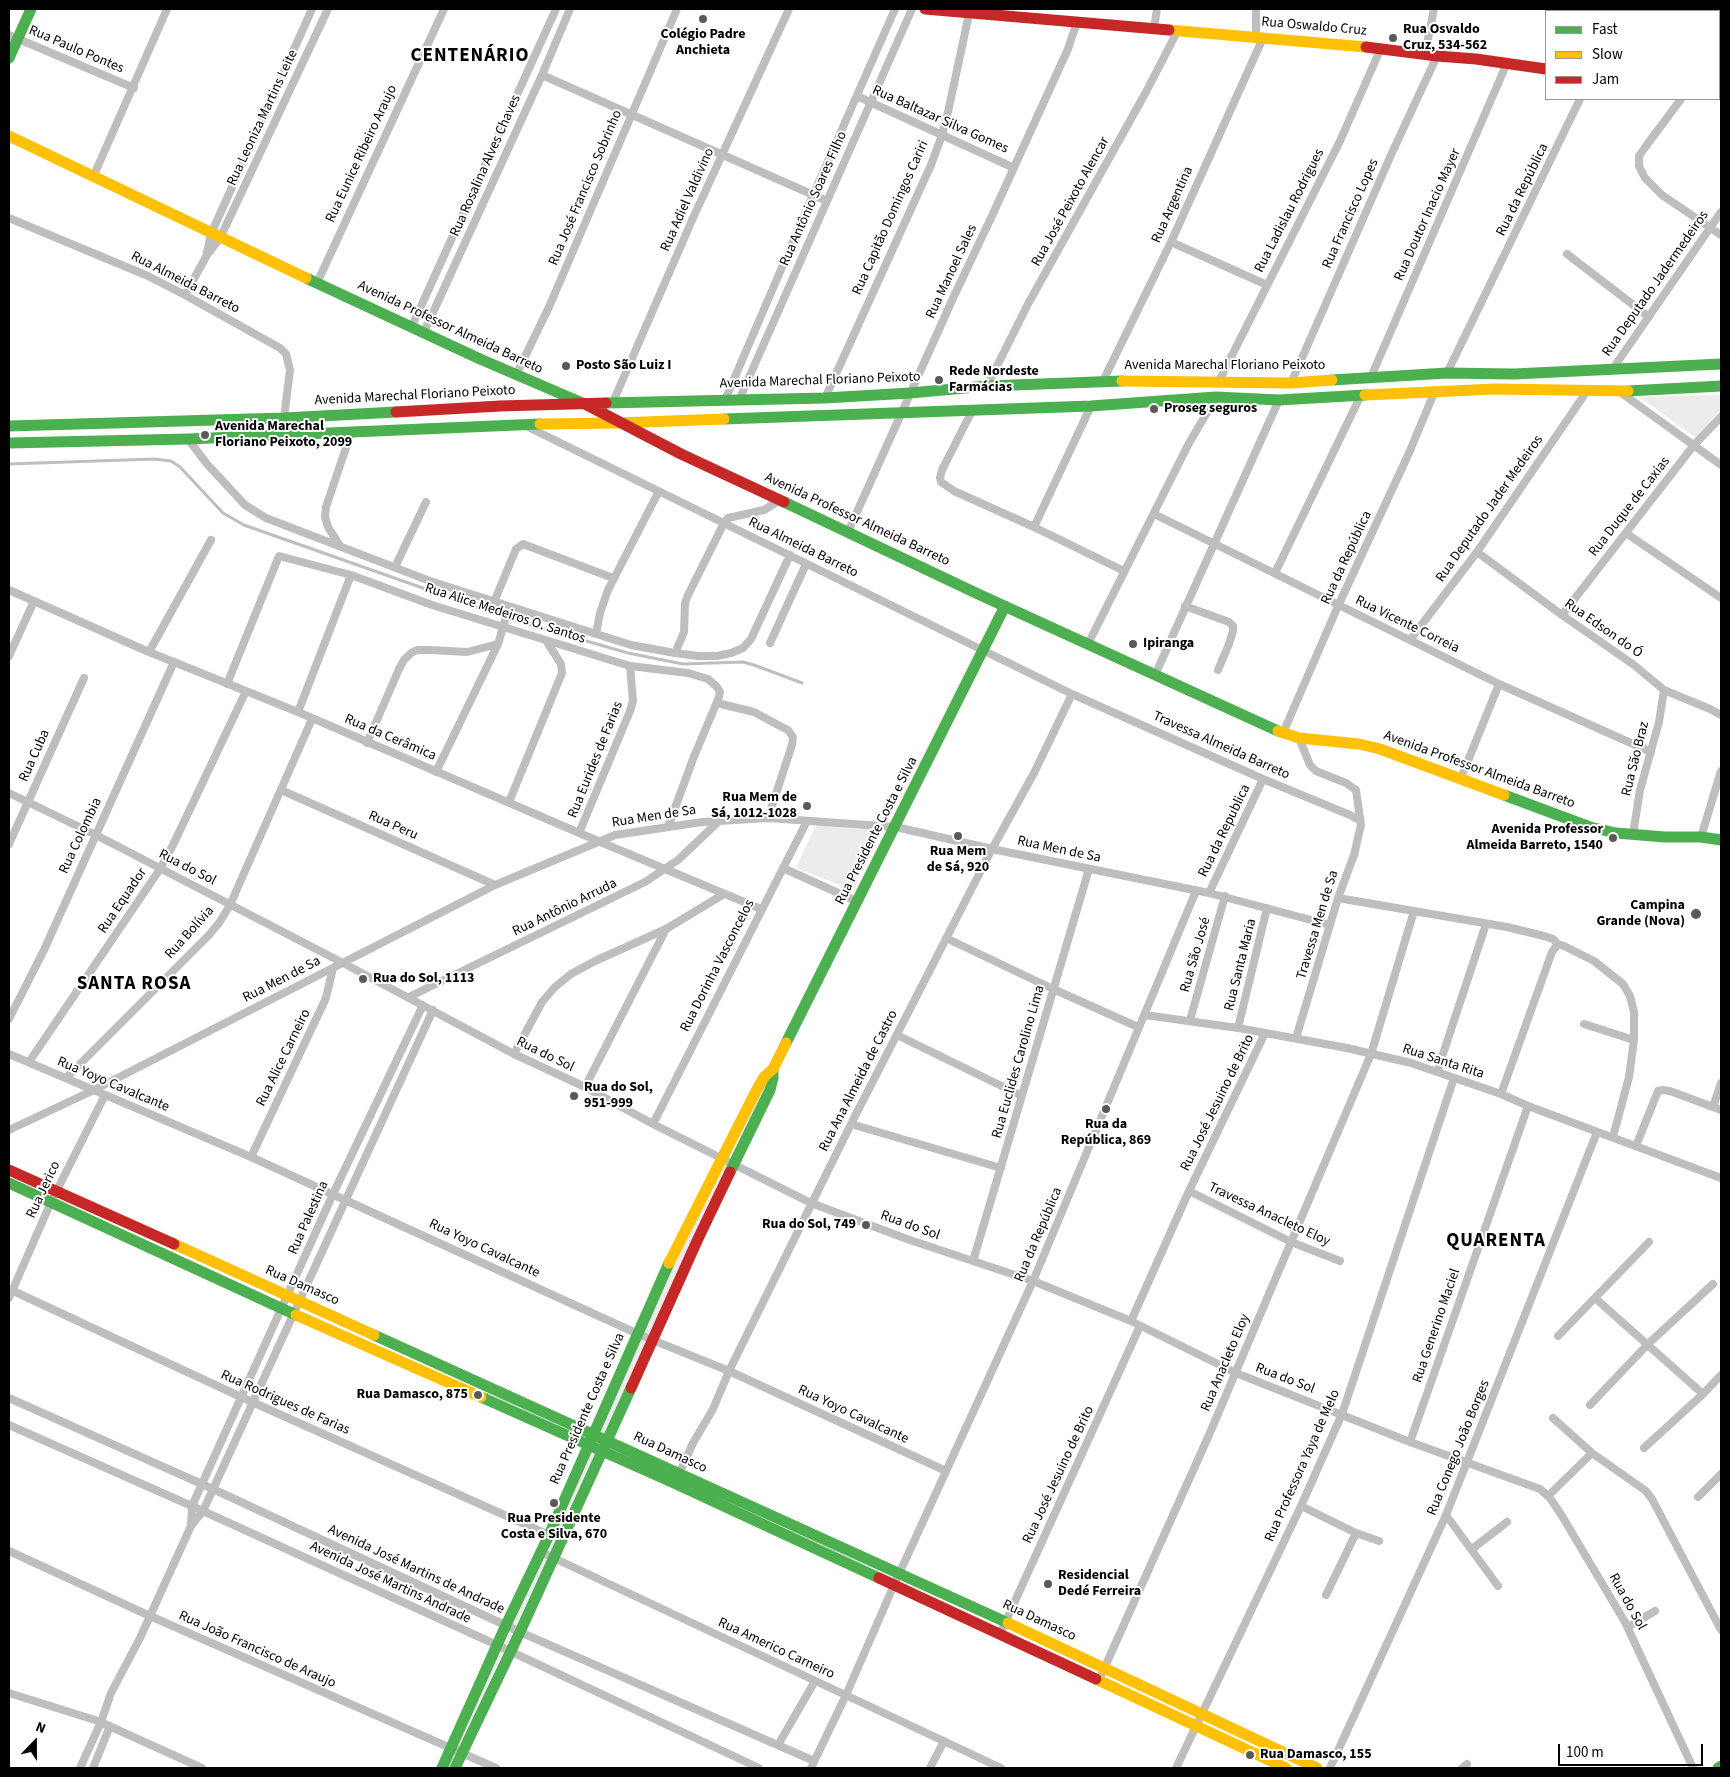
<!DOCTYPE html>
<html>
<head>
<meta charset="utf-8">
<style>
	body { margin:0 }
	#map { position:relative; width:1730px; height:1777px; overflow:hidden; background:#fff; font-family:"Source Sans 3",sans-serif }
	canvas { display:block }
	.frame { position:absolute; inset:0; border:10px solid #000; pointer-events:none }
	.legend { position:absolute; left:1545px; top:10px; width:175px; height:90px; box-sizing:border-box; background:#fff; border:1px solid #999; margin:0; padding:6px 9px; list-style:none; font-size:15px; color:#000 }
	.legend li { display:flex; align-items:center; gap:10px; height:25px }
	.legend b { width:25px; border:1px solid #999 }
	.north { position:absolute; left:10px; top:1717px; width:50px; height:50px; -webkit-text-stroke:4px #fff; paint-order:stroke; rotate:22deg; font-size:14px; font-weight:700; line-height:20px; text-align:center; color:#000 }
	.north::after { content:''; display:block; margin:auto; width:18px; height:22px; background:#000; clip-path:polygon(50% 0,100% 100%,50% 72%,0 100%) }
	.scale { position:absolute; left:1558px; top:1744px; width:145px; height:22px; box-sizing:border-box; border:2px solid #000; border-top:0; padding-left:6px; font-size:15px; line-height:18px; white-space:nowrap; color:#000; -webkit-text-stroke:4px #fff; paint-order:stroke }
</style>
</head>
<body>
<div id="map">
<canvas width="1730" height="1777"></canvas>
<div class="frame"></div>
<ul class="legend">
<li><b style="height:6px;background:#4caf50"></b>Fast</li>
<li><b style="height:6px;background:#ffc107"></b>Slow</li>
<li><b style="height:6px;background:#c62828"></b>Jam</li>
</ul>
<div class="north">N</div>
<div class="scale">100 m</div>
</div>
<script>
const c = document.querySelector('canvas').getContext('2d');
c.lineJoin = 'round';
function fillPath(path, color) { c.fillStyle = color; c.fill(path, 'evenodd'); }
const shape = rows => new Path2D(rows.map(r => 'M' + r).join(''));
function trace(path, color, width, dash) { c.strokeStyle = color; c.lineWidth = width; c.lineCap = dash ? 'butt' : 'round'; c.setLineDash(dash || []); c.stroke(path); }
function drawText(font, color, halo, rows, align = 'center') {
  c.font = font + ' "Source Sans 3",sans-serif'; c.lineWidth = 4; c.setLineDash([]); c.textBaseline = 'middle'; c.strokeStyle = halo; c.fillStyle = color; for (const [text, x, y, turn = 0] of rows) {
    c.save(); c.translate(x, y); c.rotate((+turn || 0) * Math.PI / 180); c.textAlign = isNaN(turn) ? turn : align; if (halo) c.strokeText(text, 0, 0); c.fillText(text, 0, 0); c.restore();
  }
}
fillPath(shape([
	[1721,395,1721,411,1701,441,1639,397],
	[819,819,885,825,851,889,796,868],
	[765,1079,771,1083,453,1768,444,1768,639,1338,722,1164]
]), '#ececec');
trace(shape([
	[9,464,154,459,171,461,180,467,223,513,244,525,488,611,524,623,628,653,683,664,743,662,754,665,802,683]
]), '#bfbfbf', 3);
trace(shape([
	[1256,9,1256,38],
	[1154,28,1157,9],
	[9,35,134,88],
	[1425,54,1434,9],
	[542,75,827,201],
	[857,96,1014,168],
	[1681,99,1646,146,1639,156,1639,166,1645,178,1662,195,1721,235],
	[94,175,167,9],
	[9,218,148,276,185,295,280,348,286,354,290,370,284,418],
	[1171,242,1267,285],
	[207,252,211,234,312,9],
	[1567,254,1649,317],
	[317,283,444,9],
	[185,295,207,255,220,238,328,9],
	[412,326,556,9],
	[424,332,542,75,570,9],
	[1612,370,1721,212],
	[1447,373,1580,99],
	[516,375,549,307,677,9],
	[1371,377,1507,63],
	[1103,381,1171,242,1263,38],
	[1218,383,1340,141,1381,48],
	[1291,383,1391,155,1437,56],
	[987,386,1028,304,1146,92,1178,30],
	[1620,392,1721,465],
	[825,398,931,165,942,135,948,112,969,14],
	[725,400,813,195,895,9],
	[739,400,912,9],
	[613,402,693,218,789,9],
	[973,409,942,470,940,478,941,482,954,491,1034,527,1124,571],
	[528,427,1072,694,1263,779,1350,815,1359,820],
	[188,439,207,464,245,505,266,518,430,581,631,645,675,653,698,656,717,656,731,653,743,648,751,639,790,555],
	[1154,514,1499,684,1651,752],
	[1034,527,1091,406],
	[848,532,954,296,991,218,1068,49,1077,22],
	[1626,533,1721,598],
	[340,546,328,527,325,517,326,507,351,433],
	[1477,552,1562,615,1634,665,1664,690,1710,709,1721,715],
	[395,567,426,502],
	[1275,573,1361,395],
	[9,590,149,652,298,712,598,841,761,909],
	[494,602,516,549,523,544,613,578],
	[1185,606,1229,622,1233,626,1233,631,1229,644,1218,670],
	[1562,615,1694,445,1721,417],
	[596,634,600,613,608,590,659,491],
	[1410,640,1477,552,1587,391],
	[770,643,806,564],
	[1088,644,1188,445,1216,397],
	[149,652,211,540],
	[675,653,684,632,685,603,688,595,724,523,728,518,764,510,780,500],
	[9,656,34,601],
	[1155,675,1279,400],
	[227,684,279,556,351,575,432,605,630,666,688,673,708,679,717,687,720,692,719,697,693,759,668,827],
	[717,703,754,712,780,726,788,730,793,737,792,745,768,818],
	[298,712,351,575],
	[1283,733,1338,606,1409,453,1434,393],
	[367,743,399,669,404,660,411,653,417,650,430,650,467,652,498,644],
	[436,772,498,644,509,607],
	[1461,778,1499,684],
	[281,790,495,885],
	[9,793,96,835,343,963,514,1054,585,1087,653,1124,811,1203,907,1239,1033,1281,1131,1321,1236,1373,1410,1442,1540,1489,1550,1498,1562,1516,1625,1622,1693,1768],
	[509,802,562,673,561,664,547,642],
	[579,833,630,711,633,701,630,666],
	[1633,834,1640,790,1659,722,1664,690],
	[1701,837,1721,771],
	[9,844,84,678],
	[783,868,858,902],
	[1209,893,1263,779],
	[1338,898,1507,927,1544,936,1553,939,1558,944],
	[946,938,1053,989,1138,1027],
	[409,997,645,882,678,860,719,821],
	[1145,1015,1238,1028,1347,1048,1411,1063,1501,1094,1528,1106,1721,1178],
	[9,1019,44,950,174,662],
	[1190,1020,1225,896],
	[1584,1024,1634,1040],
	[1238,1028,1267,908],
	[897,1035,1022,1096],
	[1296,1038,1338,898,1354,855,1361,825,1356,790,1346,783,1316,771,1310,765,1299,738],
	[9,1054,251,1157,638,1334,729,1371,946,1471],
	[514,1054,542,1002,555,987,571,974,595,961,666,929,724,894],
	[29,1062,160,869,173,845,246,691],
	[1437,1072,1486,924],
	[66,1078,209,935,219,923,230,905,312,719],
	[585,1087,666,929],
	[1501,1094,1552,952,1558,944,1564,946,1594,961,1623,984,1630,996,1634,1012,1634,1040,1629,1077,1613,1137],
	[1713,1107,1721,1083],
	[653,1124,807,821],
	[851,1124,1001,1168],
	[9,1130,94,1090,495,885,615,835,702,822,768,818,896,827,992,849,1209,893,1330,925],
	[1636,1146,1658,1091,1663,1090,1670,1091,1721,1110],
	[251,1157,326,998,333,968],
	[1189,1191,1291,1242,1340,1261],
	[973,1261,1089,869],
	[9,1289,241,1397,549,1535],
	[9,1298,51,1202,105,1095],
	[1595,1298,1703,1394],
	[1131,1321,1189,1191,1265,1033],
	[1558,1336,1649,1242],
	[9,1398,213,1489,520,1632,814,1761],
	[1590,1405,1648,1344,1713,1284],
	[1553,1418,1592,1453,1646,1491,1652,1499,1721,1630],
	[9,1425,203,1511,497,1645,759,1768],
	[1410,1442,1528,1106],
	[1644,1448,1703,1394,1721,1375],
	[678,1476,693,1443,713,1409,729,1371,851,1124,992,849,1034,773,1072,694],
	[1548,1496,1592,1453],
	[1698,1497,1721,1474],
	[1301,1506,1356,1533,1379,1541],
	[1446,1515,1498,1586],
	[191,1526,192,1506,333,1194,423,1005],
	[1472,1549,1507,1522],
	[9,1551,150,1616,496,1768],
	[541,1552,1001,1768],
	[1326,1595,1356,1533],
	[1628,1627,1655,1611],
	[1000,1634,1140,1326],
	[1099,1680,1209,1435,1371,1054,1414,911],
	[9,1693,98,1721,202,1768],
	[778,1745,815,1681],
	[80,1768,101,1722,111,1693,140,1638,191,1526,203,1511,433,1010],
	[93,1768,110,1726],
	[811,1768,846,1695,894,1585,1033,1281,1196,891],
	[930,1768,944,1741],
	[1176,1768,1301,1506,1342,1414,1454,1078],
	[1330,1768,1446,1515,1597,1132],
	[1462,1768,1467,1764]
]), '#bebebe', 8);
trace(shape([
	[9,58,31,9],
	[1719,92,1721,93],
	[306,278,480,359,587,405],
	[1332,380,1447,373,1514,374,1721,364],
	[1628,391,1721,386],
	[606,403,825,398,910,393,987,386,1122,381],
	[724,419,1091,406,1216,397,1279,400,1365,395],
	[9,426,284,418,396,412],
	[9,443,188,439,540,424],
	[784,502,978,594,1278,731],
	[1504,795,1590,827,1616,833,1665,837,1701,837,1721,840],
	[786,1043,1005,606],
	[730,1172,770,1090,773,1078,773,1069],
	[9,1183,296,1315],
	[374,1335,1008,1623],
	[481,1397,674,1483,879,1578],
	[442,1768,506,1625,549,1535,669,1263],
	[455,1768,520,1632,631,1388],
	[1718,1768,1721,1766]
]), '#4caf50', 11);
trace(shape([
	[1169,30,1366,47],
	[9,136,306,278],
	[1122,381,1291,383,1332,380],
	[1365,395,1495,389,1628,391],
	[540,424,618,423,724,419],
	[1278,731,1299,738,1359,744,1380,749,1504,795],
	[174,1244,374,1335],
	[669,1263,756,1091,764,1077,773,1069,786,1043],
	[296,1315,481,1397],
	[1008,1623,1317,1768],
	[1096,1679,1286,1768]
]), '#ffc107', 11);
trace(shape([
	[925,9,1169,30],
	[1366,47,1437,56,1476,59,1546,69],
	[587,405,681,454,784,502],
	[396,412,500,406,606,403],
	[9,1170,174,1244],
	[631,1388,697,1241,730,1172],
	[879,1578,1096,1679]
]), '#c62828', 11);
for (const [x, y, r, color] of [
	[703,19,5,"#595959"],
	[1393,38,5,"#595959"],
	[566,366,5,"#595959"],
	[939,380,5,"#595959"],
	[1154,409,5,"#595959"],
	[205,435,5,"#595959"],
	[1133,644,5,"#595959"],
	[807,806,5,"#595959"],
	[958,836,5,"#595959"],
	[1613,838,5,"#595959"],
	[1696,914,6,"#595959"],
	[363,979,5,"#595959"],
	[574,1096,5,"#595959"],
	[1106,1109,5,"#595959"],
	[866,1225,5,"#595959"],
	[478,1395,5,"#595959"],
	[554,1503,5,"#595959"],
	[1048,1584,5,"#595959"],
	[1250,1755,5,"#595959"]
]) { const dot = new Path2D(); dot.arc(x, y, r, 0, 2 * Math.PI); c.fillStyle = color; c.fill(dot); trace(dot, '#fff', 2); }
drawText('14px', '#000', '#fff', [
	["Rua Oswaldo Cruz",1314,27,5],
	["Rua Paulo Pontes",76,50,23],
	["Rua Leoniza Martins Leite",263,118,-65],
	["Rua Baltazar Silva Gomes",940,120,24],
	["Rua Eunice Ribeiro Araujo",362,154,-65],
	["Rua Rosalina Alves Chaves",486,166,-66],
	["Rua José Francisco Sobrinho",586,188,-67],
	["Rua da República",1523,190,-64],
	["Rua Antônio Soares Filho",814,199,-66],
	["Rua Adiel Valdivino",688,200,-66],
	["Rua José Peixoto Alencar",1071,202,-61],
	["Rua Argentina",1173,205,-66],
	["Rua Ladislau Rodrigues",1290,211,-63],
	["Rua Francisco Lopes",1351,214,-66],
	["Rua Doutor Inacio Mayer",1428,215,-66],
	["Rua Capitão Domingos Cariri",891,218,-66],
	["Rua Manoel Sales",952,272,-65],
	["Rua Almeida Barreto",185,283,27],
	["Rua Deputado Jadermedeiros",1656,284,-55],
	["Avenida Professor Almeida Barreto",450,328,25],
	["Avenida Marechal Floriano Peixoto",1225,366],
	["Avenida Marechal Floriano Peixoto",820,381,-2],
	["Avenida Marechal Floriano Peixoto",415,396,-3],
	["Rua Duque de Caxias",1630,507,-52],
	["Rua Deputado Jader Medeiros",1490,509,-55],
	["Avenida Professor Almeida Barreto",857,520,25],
	["Rua Almeida Barreto",803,548,26],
	["Rua da República",1347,558,-65],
	["Rua Alice Medeiros O. Santos",505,614,18],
	["Rua Vicente Correia",1407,625,26],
	["Rua Edson do Ó",1603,629,35],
	["Rua da Cerâmica",390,738,23],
	["Travessa Almeida Barreto",1221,746,24],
	["Rua Cuba",35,756,-66],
	["Rua São Braz",1636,759,-76],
	["Rua Eurides de Farias",596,760,-68],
	["Avenida Professor Almeida Barreto",1479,770,20],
	["Rua Men de Sa",654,817,-9],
	["Rua Peru",393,826,24],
	["Rua Presidente Costa e Silva",877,831,-63],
	["Rua da Republica",1225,831,-64],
	["Rua Colombia",81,836,-65],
	["Rua Men de Sa",1059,850,12],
	["Rua do Sol",187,868,27],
	["Rua Equador",123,901,-56],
	["Rua Antônio Arruda",565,908,-26],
	["Travessa Men de Sa",1318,925,-73],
	["Rua Bolívia",190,933,-48],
	["Rua São José",1196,955,-74],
	["Rua Santa Maria",1241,965,-76],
	["Rua Dorinha Vasconcelos",718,966,-63],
	["Rua Men de Sa",282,980,-27],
	["Rua do Sol",545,1055,26],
	["Rua Alice Carneiro",284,1058,-64],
	["Rua Euclides Carolino Lima",1019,1062,-74],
	["Rua Santa Rita",1443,1062,18],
	["Rua Ana Almeida de Castro",859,1081,-63],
	["Rua Yoyo Cavalcante",113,1085,23],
	["Rua José Jesuino de Brito",1218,1103,-64],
	["Rua Jerico",44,1190,-65],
	["Travessa Anacleto Eloy",1269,1215,25],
	["Rua Palestina",309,1218,-66],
	["Rua do Sol",910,1226,20],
	["Rua da República",1039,1235,-67],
	["Rua Yoyo Cavalcante",484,1249,25],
	["Rua Damasco",302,1286,24],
	["Rua Generino Maciel",1437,1326,-71],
	["Rua Anacleto Eloy",1226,1363,-67],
	["Rua do Sol",1285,1379,21],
	["Rua Rodrigues de Farias",285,1403,24],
	["Rua Presidente Costa e Silva",588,1409,-66],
	["Rua Yoyo Cavalcante",853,1415,25],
	["Rua Conego João Borges",1459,1448,-68],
	["Rua Damasco",670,1453,25],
	["Rua Professora Yaya de Melo",1303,1466,-66],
	["Rua José Jesuino de Brito",1059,1475,-65],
	["Avenida José Martins de Andrade",416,1570,25],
	["Avenida José Martins Andrade",390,1583,25],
	["Rua do Sol",1627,1602,61],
	["Rua Damasco",1039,1621,25],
	["Rua Americo Carneiro",776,1649,25],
	["Rua João Francisco de Araujo",257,1650,24]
]);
drawText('bold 14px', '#000', '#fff', [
	["Rua Osvaldo",1403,30],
	["Cruz, 534-562",1403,46],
	["Colégio Padre",703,35,"center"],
	["Anchieta",703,51,"center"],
	["Posto São Luiz I",576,366],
	["Rede Nordeste",949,372],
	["Farmácias",949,388],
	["Proseg seguros",1164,409],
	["Avenida Marechal",215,427],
	["Floriano Peixoto, 2099",215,443],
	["Ipiranga",1143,644],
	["Rua Mem de",797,798,"right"],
	["Sá, 1012-1028",797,814,"right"],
	["Avenida Professor",1603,830,"right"],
	["Almeida Barreto, 1540",1603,846,"right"],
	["Rua Mem",958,852,"center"],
	["de Sá, 920",958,868,"center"],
	["Campina",1685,906,"right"],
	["Grande (Nova)",1685,922,"right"],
	["Rua do Sol, 1113",373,979],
	["Rua do Sol,",584,1088],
	["951-999",584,1104],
	["Rua da",1106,1125,"center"],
	["República, 869",1106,1141,"center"],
	["Rua do Sol, 749",856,1225,"right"],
	["Rua Damasco, 875",468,1395,"right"],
	["Rua Presidente",554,1519,"center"],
	["Costa e Silva, 670",554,1535,"center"],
	["Residencial",1058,1576],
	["Dedé Ferreira",1058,1592],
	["Rua Damasco, 155",1260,1755]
], 'left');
c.letterSpacing = '1px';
drawText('bold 19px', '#000', '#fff', [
	["CENTENÁRIO",470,57],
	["SANTA ROSA",134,985],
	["QUARENTA",1496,1242]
]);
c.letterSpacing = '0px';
</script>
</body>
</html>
